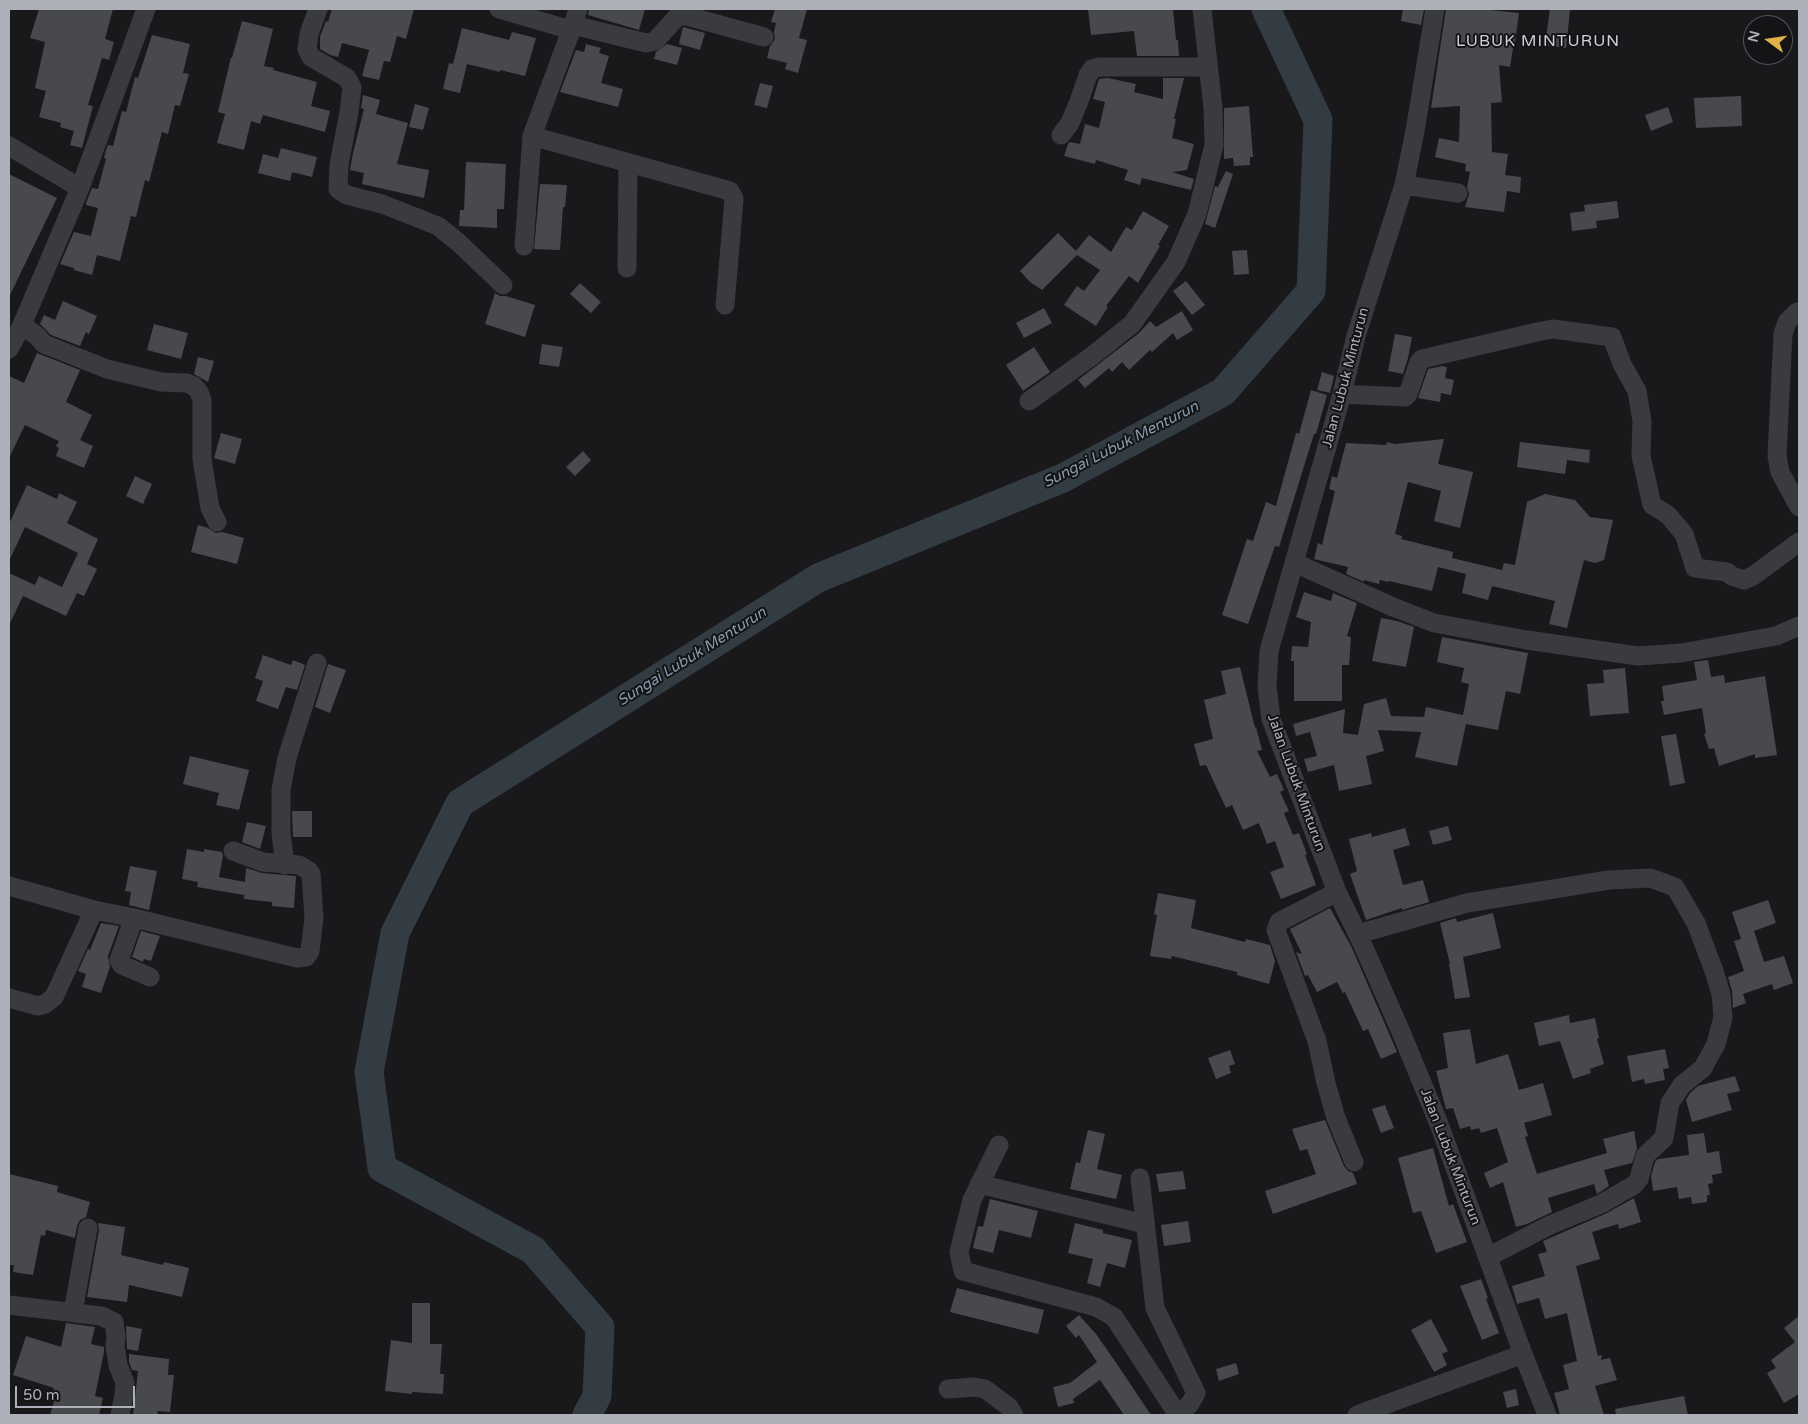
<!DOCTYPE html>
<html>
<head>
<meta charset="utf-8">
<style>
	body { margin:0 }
	#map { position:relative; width:1808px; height:1424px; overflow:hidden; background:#19191b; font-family:"Varela Round",sans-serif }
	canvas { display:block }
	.frame { position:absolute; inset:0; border:10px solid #adb0b9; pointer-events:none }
	.north { position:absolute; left:1743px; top:15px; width:50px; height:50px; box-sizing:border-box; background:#141416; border:1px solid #515257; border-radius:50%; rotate:284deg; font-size:14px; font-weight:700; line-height:20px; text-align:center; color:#adb0b9 }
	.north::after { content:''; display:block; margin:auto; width:18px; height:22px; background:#e1b14b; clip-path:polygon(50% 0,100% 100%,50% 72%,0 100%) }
	.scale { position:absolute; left:15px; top:1386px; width:120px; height:22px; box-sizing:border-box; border:2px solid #adb0b9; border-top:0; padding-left:6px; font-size:15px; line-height:18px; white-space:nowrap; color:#adb0b9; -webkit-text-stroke:4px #141416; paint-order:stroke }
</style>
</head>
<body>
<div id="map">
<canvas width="1808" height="1424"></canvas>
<div class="frame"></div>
<div class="north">N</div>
<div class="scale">50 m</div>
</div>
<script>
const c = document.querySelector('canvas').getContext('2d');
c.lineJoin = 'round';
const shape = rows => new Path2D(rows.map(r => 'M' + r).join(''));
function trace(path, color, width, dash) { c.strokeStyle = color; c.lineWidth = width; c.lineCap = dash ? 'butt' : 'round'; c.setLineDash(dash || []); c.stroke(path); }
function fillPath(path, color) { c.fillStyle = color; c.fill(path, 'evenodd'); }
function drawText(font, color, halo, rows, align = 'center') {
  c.font = font + ' "Varela Round",sans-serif'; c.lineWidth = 4; c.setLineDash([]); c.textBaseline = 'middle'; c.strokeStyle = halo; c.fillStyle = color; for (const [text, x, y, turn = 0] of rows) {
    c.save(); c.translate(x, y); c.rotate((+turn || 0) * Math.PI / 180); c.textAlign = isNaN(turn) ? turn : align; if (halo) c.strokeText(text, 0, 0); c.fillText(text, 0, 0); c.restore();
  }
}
trace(shape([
	[587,1415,597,1396,600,1327,533,1250,382,1168,369,1072,395,933,460,803,818,578,1063,478,1223,392,1311,291,1318,120,1266,9]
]), '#333b43', 29);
fillPath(shape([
	[39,9,113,9,105,39,114,42,109,60,102,58,88,105,93,106,82,148,70,145,74,131,60,127,61,123,39,117,46,91,35,88,45,42,30,38],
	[332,9,414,9,406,39,397,36,390,62,384,61,379,80,362,76,369,50,342,43,338,57,330,55,320,49,320,37,326,21,328,22],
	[589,9,645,9,639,30,588,15],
	[775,9,807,9,799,38,807,40,798,73,785,69,787,63,767,58,770,46,775,39,774,32,776,23,771,22],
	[1088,9,1173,9,1176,40,1178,40,1179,56,1137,56,1134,31,1091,35],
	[1403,9,1424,9,1421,25,1401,21],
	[1446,9,1480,9,1519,13,1515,42,1514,42,1510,67,1499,65,1502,102,1491,103,1492,152,1508,154,1505,175,1521,177,1520,193,1507,191,1504,212,1465,207,1469,194,1467,187,1470,172,1465,171,1466,164,1435,157,1439,138,1459,142,1460,106,1431,108],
	[1550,9,1570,10,1566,48,1545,45],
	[242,21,273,29,264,66,274,68,273,70,317,82,311,106,330,111,325,132,263,115,260,124,251,121,244,150,217,143,225,114,218,112,231,57,232,58],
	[683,27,705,33,700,50,679,44],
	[462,28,509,40,512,32,536,38,525,76,500,70,500,72,467,64,460,93,443,89,449,63,453,64],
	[152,35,190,44,183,73,189,74,180,106,175,105,168,134,162,132,149,182,145,180,136,217,131,216,120,261,97,255,92,275,74,270,74,268,60,264,74,232,91,236,98,208,86,205,86,203,92,188,98,189,106,159,104,158,106,150,108,145,113,146,122,111,126,112,135,77,138,78],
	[586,44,601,48,599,53,609,56,601,83,623,89,618,107,560,92,576,50,584,52],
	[667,44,682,48,677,65,654,59,656,52],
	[1108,78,1136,84,1134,92,1163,99,1163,78,1184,78,1174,119,1176,119,1172,138,1194,144,1187,170,1172,172,1194,179,1191,190,1142,178,1140,185,1124,180,1128,170,1096,160,1095,164,1064,156,1068,144,1070,142,1080,144,1085,124,1099,128,1105,102,1093,99,1099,79],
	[760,83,773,86,767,108,754,105],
	[363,95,380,100,376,114,408,123,397,164,429,170,424,198,362,184,364,173,350,170,353,153,364,109,361,108],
	[1741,96,1742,126,1696,128,1694,98],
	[415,104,429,108,423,130,409,127],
	[1249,106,1253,157,1250,157,1250,165,1234,166,1233,158,1224,159,1224,108],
	[1668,107,1673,122,1651,131,1645,115],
	[281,148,317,157,312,177,292,172,290,181,258,173,263,154,278,158],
	[466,162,506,164,504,209,497,209,497,228,459,226,460,210,464,210],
	[1226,171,1233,174,1215,228,1205,224,1215,186,1218,187],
	[9,174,57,198,9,297],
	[540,184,567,185,565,207,563,207,560,250,534,249],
	[1617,201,1619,218,1596,221,1597,228,1572,231,1570,213,1585,211,1584,205],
	[1143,211,1169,226,1158,245,1160,246,1138,283,1129,276,1106,306,1108,307,1096,326,1064,305,1077,286,1084,291,1100,270,1077,255,1042,290,1030,282,1020,271,1058,233,1076,251,1089,235,1111,252,1126,227,1132,230],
	[1247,250,1249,274,1234,275,1232,251],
	[1186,281,1205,305,1192,315,1173,291],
	[580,283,601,302,591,313,570,294],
	[495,293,500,296,506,296,535,305,525,337,485,324],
	[63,301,97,316,89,334,86,332,80,346,51,335,40,324,44,315,55,320],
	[1044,308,1052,323,1024,338,1016,323],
	[1182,311,1193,330,1177,340,1173,333,1152,352,1150,350,1129,370,1122,362,1112,372,1109,368,1085,388,1078,380,1139,333,1150,321,1156,327],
	[154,324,188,333,181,359,147,350],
	[1395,334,1412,337,1408,358,1403,374,1388,371],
	[542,344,563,347,559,367,539,364],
	[1034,347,1050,372,1023,391,1006,365],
	[37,353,80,370,66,402,92,415,80,440,93,446,84,468,56,456,59,448,56,446,59,441,25,425,9,458,9,376,24,383],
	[198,357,214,361,208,382,194,374],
	[1442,366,1447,367,1445,378,1454,380,1451,395,1441,393,1440,402,1418,398,1428,369],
	[1322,372,1334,376,1330,393,1317,390],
	[1311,390,1327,395,1316,434,1314,434,1279,547,1275,546,1248,624,1222,615,1247,539,1253,541,1266,502,1276,506,1296,433,1299,434],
	[221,433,242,439,235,464,214,458],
	[1444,439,1438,464,1473,472,1460,528,1434,521,1441,491,1408,482,1395,534,1402,536,1401,539,1453,552,1452,558,1502,570,1504,563,1515,565,1527,502,1545,494,1575,500,1590,517,1613,520,1604,560,1595,563,1584,560,1567,628,1549,624,1555,601,1492,586,1488,600,1462,593,1466,574,1438,567,1432,591,1389,581,1388,582,1380,580,1379,584,1364,580,1364,582,1346,574,1348,567,1314,559,1318,543,1322,545,1335,491,1329,489,1332,476,1337,478,1346,443,1386,445,1387,442,1395,444],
	[1520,442,1590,450,1589,463,1567,460,1565,474,1517,467],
	[583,451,591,460,575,476,566,467],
	[135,476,152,484,143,504,126,496],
	[27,485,57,499,59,493,77,502,67,523,98,539,87,564,97,569,84,596,77,593,66,616,23,596,9,625,9,573,35,585,39,576,62,587,78,553,25,527,9,561,9,524],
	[198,525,208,528,216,533,222,532,244,538,237,564,191,552],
	[1304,592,1331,601,1333,593,1357,603,1347,636,1351,637,1349,665,1342,665,1342,701,1294,701,1294,661,1291,661,1292,646,1308,647,1311,622,1296,617],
	[1381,618,1397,621,1414,627,1406,667,1372,661],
	[1442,637,1528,653,1520,694,1506,691,1498,730,1466,724,1457,766,1415,757,1421,732,1378,730,1384,751,1366,756,1372,784,1339,791,1334,765,1308,772,1304,759,1317,756,1310,732,1296,736,1293,724,1345,709,1343,733,1358,735,1364,704,1386,698,1391,716,1424,717,1426,707,1463,715,1469,684,1461,682,1464,668,1437,662],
	[263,655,291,665,293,660,305,665,297,690,286,687,278,709,256,701,263,681,255,678],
	[1708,660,1711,677,1724,675,1725,683,1765,676,1777,755,1755,758,1755,754,1719,766,1714,748,1709,749,1704,734,1706,733,1702,708,1664,715,1661,701,1664,701,1662,686,1697,680,1694,662],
	[328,664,346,670,330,713,315,707],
	[1240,667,1255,728,1256,727,1262,750,1257,751,1270,777,1277,774,1284,790,1280,792,1289,811,1284,813,1293,835,1299,833,1307,854,1305,855,1316,885,1281,899,1270,872,1284,867,1275,841,1267,844,1259,823,1243,830,1232,805,1226,808,1206,765,1200,766,1194,744,1213,739,1204,700,1226,694,1221,671],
	[1625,668,1629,713,1590,716,1587,684,1604,683,1603,670],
	[1676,734,1685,783,1670,786,1661,736],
	[190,756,249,770,239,810,216,805,219,793,183,784],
	[292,811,312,811,312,837,293,837],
	[247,822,266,826,260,849,242,842],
	[1448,826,1452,840,1433,845,1429,831],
	[1405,828,1410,845,1393,850,1403,885,1423,880,1429,902,1402,910,1402,908,1366,920,1350,874,1357,871,1349,839,1371,833,1372,837],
	[187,849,204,852,204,849,222,852,223,856,219,877,245,882,246,868,262,873,296,876,294,908,272,906,272,902,244,899,244,895,197,887,198,882,182,879],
	[130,866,157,871,149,910,129,905,131,892,125,891],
	[1158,893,1196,900,1191,928,1245,942,1246,939,1270,945,1275,961,1269,984,1237,975,1237,972,1172,956,1171,959,1150,956,1157,915,1154,914],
	[1768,900,1776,923,1754,931,1764,962,1784,956,1793,983,1774,990,1772,984,1743,994,1746,1003,1733,1008,1732,991,1728,977,1744,971,1734,941,1741,939,1732,912],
	[1330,908,1352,948,1397,1052,1381,1059,1368,1029,1363,1031,1345,992,1343,993,1337,982,1317,992,1308,975,1305,976,1296,952,1302,954,1290,929],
	[1493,913,1501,948,1463,957,1470,997,1455,999,1449,964,1450,964,1440,923,1456,918,1457,922],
	[101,923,119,926,108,956,110,967,101,993,82,987,86,974,78,971,88,949,90,950],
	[141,931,160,936,151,961,144,959,143,962,132,957],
	[1569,1015,1570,1023,1595,1018,1599,1038,1597,1039,1604,1064,1590,1069,1591,1073,1573,1079,1560,1041,1539,1046,1534,1023],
	[1470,1029,1476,1064,1508,1054,1519,1090,1543,1083,1552,1115,1524,1123,1528,1136,1525,1137,1537,1174,1607,1153,1603,1139,1634,1131,1637,1148,1632,1163,1604,1170,1609,1186,1597,1194,1594,1184,1548,1198,1552,1212,1527,1224,1516,1227,1503,1182,1490,1188,1484,1173,1508,1162,1497,1128,1481,1133,1479,1128,1471,1130,1470,1126,1460,1129,1453,1108,1446,1109,1436,1071,1448,1068,1443,1033],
	[1665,1049,1669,1068,1663,1069,1665,1080,1645,1084,1644,1079,1632,1082,1627,1056],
	[1230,1050,1235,1064,1229,1066,1231,1073,1216,1079,1208,1058],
	[1735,1076,1740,1091,1727,1094,1732,1110,1692,1122,1686,1100,1690,1093,1698,1086],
	[1385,1105,1394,1128,1381,1133,1372,1109],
	[1325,1120,1344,1166,1348,1171,1353,1173,1357,1184,1273,1214,1265,1191,1316,1174,1307,1149,1300,1151,1292,1129],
	[1088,1130,1105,1134,1097,1169,1122,1175,1116,1199,1070,1189,1076,1162,1080,1163],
	[1704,1133,1707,1153,1719,1151,1722,1173,1712,1175,1713,1183,1708,1184,1710,1195,1707,1195,1707,1202,1692,1204,1691,1197,1679,1199,1677,1187,1653,1191,1651,1176,1655,1162,1658,1159,1689,1155,1687,1135],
	[1433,1148,1449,1206,1453,1204,1467,1242,1436,1253,1421,1211,1413,1213,1398,1158],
	[1183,1171,1186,1189,1159,1192,1156,1174],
	[9,1174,58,1186,57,1192,90,1202,86,1217,80,1220,77,1226,75,1238,46,1230,45,1236,41,1235,33,1275,13,1272,14,1265,9,1265],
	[1634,1198,1641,1222,1619,1229,1618,1224,1592,1232,1600,1259,1576,1266,1598,1356,1602,1355,1601,1360,1610,1358,1617,1380,1595,1386,1604,1415,1560,1415,1554,1393,1569,1389,1563,1365,1577,1361,1567,1313,1545,1319,1539,1298,1517,1304,1512,1286,1545,1276,1538,1254,1547,1252,1543,1241,1605,1214],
	[990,1199,1038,1211,1031,1238,999,1230,993,1253,973,1248,978,1226,983,1227],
	[1188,1221,1191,1242,1164,1246,1161,1225],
	[98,1223,125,1227,121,1255,163,1265,164,1262,189,1268,182,1297,129,1285,127,1302,87,1297,99,1230],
	[1075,1223,1103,1230,1103,1233,1132,1240,1125,1268,1107,1263,1100,1287,1087,1283,1093,1259,1068,1253],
	[1481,1279,1488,1298,1486,1299,1499,1333,1482,1340,1460,1286],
	[957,1288,1044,1310,1038,1334,950,1312],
	[412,1303,430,1303,430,1344,442,1344,440,1374,444,1374,443,1394,412,1392,412,1394,385,1391,391,1340,412,1343],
	[1079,1315,1096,1334,1119,1367,1151,1415,1124,1415,1100,1380,1073,1399,1074,1403,1058,1407,1053,1387,1070,1383,1097,1362,1079,1335,1076,1338,1066,1326],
	[1799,1316,1799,1394,1784,1403,1767,1373,1776,1368,1771,1360,1795,1342,1784,1328],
	[1431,1319,1448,1351,1442,1354,1447,1365,1434,1372,1411,1330],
	[66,1323,95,1327,91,1344,104,1347,104,1352,95,1396,103,1398,99,1415,50,1415,55,1398,52,1398,54,1388,13,1375,26,1336,61,1347],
	[126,1326,142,1329,138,1351,127,1349],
	[129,1354,169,1359,168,1375,174,1375,170,1412,158,1411,157,1415,133,1415,138,1371,132,1370,129,1362],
	[1236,1363,1239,1374,1219,1381,1216,1369],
	[1516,1389,1519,1405,1507,1408,1503,1392],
	[1684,1396,1688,1415,1616,1415,1615,1409]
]), '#48494d');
trace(shape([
	[318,9,309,34,307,49,311,57,347,78,352,87,349,112,339,165,338,189,347,195,382,204,438,226,459,243,503,285],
	[499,9,571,30],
	[578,9,573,25,646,43,655,41,676,18,681,16,687,16,764,37],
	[1435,9,1415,131,1404,185,1356,336,1342,394,1269,651,1267,687,1271,719,1337,892,1362,943,1401,1032,1439,1124,1523,1354,1547,1415],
	[1061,135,1070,123,1079,101,1088,75,1092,69,1099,67,1208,67],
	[532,136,730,191,734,199,725,305],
	[9,146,80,188],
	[1404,185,1458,193],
	[524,246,532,136,573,25],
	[627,268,628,163],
	[1797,312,1787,322,1783,334,1777,456,1780,472,1799,507],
	[22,325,37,336,44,344,107,369,161,382,187,383,194,386,199,392,202,400,202,459,210,508,217,522],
	[9,349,22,325,80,188,146,9],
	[1342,394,1405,397,1408,394,1419,362,1422,359,1537,332,1553,329,1612,337,1622,364,1637,391,1642,421,1641,456,1652,505,1668,515,1684,534,1695,568,1727,572,1732,576,1744,580,1753,576,1799,542],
	[1029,401,1092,356,1132,324,1176,262,1197,214,1214,145,1213,108,1202,9],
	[1295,563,1393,607,1434,623,1527,640,1638,656,1681,653,1776,636,1799,626],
	[285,865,281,833,281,790,287,758,317,663],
	[9,886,94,910,54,997,45,1004,38,1006,9,998],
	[1337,892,1279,922,1276,930,1317,1041,1326,1083,1336,1118,1354,1162],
	[94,910,134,918,297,958,306,957,310,951,314,918,311,874,308,870,299,865,263,862,233,851],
	[134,918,119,960,122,965,150,977],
	[1358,934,1467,903,1609,880,1650,878,1675,887,1696,923,1714,971,1721,994,1723,1017,1716,1044,1703,1068,1682,1085,1670,1103,1664,1138,1645,1156,1639,1179,1634,1185,1601,1204,1550,1225,1488,1257],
	[999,1145,972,1200,959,1252,963,1271,1096,1307,1114,1317,1178,1415],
	[1140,1178,1155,1308,1196,1393,1190,1404,1178,1415],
	[979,1184,1145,1224],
	[9,1305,101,1316,114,1322,116,1336,115,1347,118,1365,125,1383,124,1395,120,1415],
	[73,1312,88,1228],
	[948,1389,974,1387,985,1389,1009,1407,1014,1415],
	[1357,1415,1523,1354]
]), '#3a3b3f', 19);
drawText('14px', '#adb0b9', '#141416', [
	["Jalan Lubuk Minturun",1346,378,-75],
	["Jalan Lubuk Minturun",1296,783,70],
	["Jalan Lubuk Minturun",1450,1157,69]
]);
drawText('italic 15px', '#879cb0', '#141416', [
	["Sungai Lubuk Menturun",1121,445,-27],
	["Sungai Lubuk Menturun",692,657,-32]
]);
c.letterSpacing = '1px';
drawText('16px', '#cdcfd6', '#141416', [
	["LUBUK MINTURUN",1538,42]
]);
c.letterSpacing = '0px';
</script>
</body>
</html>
